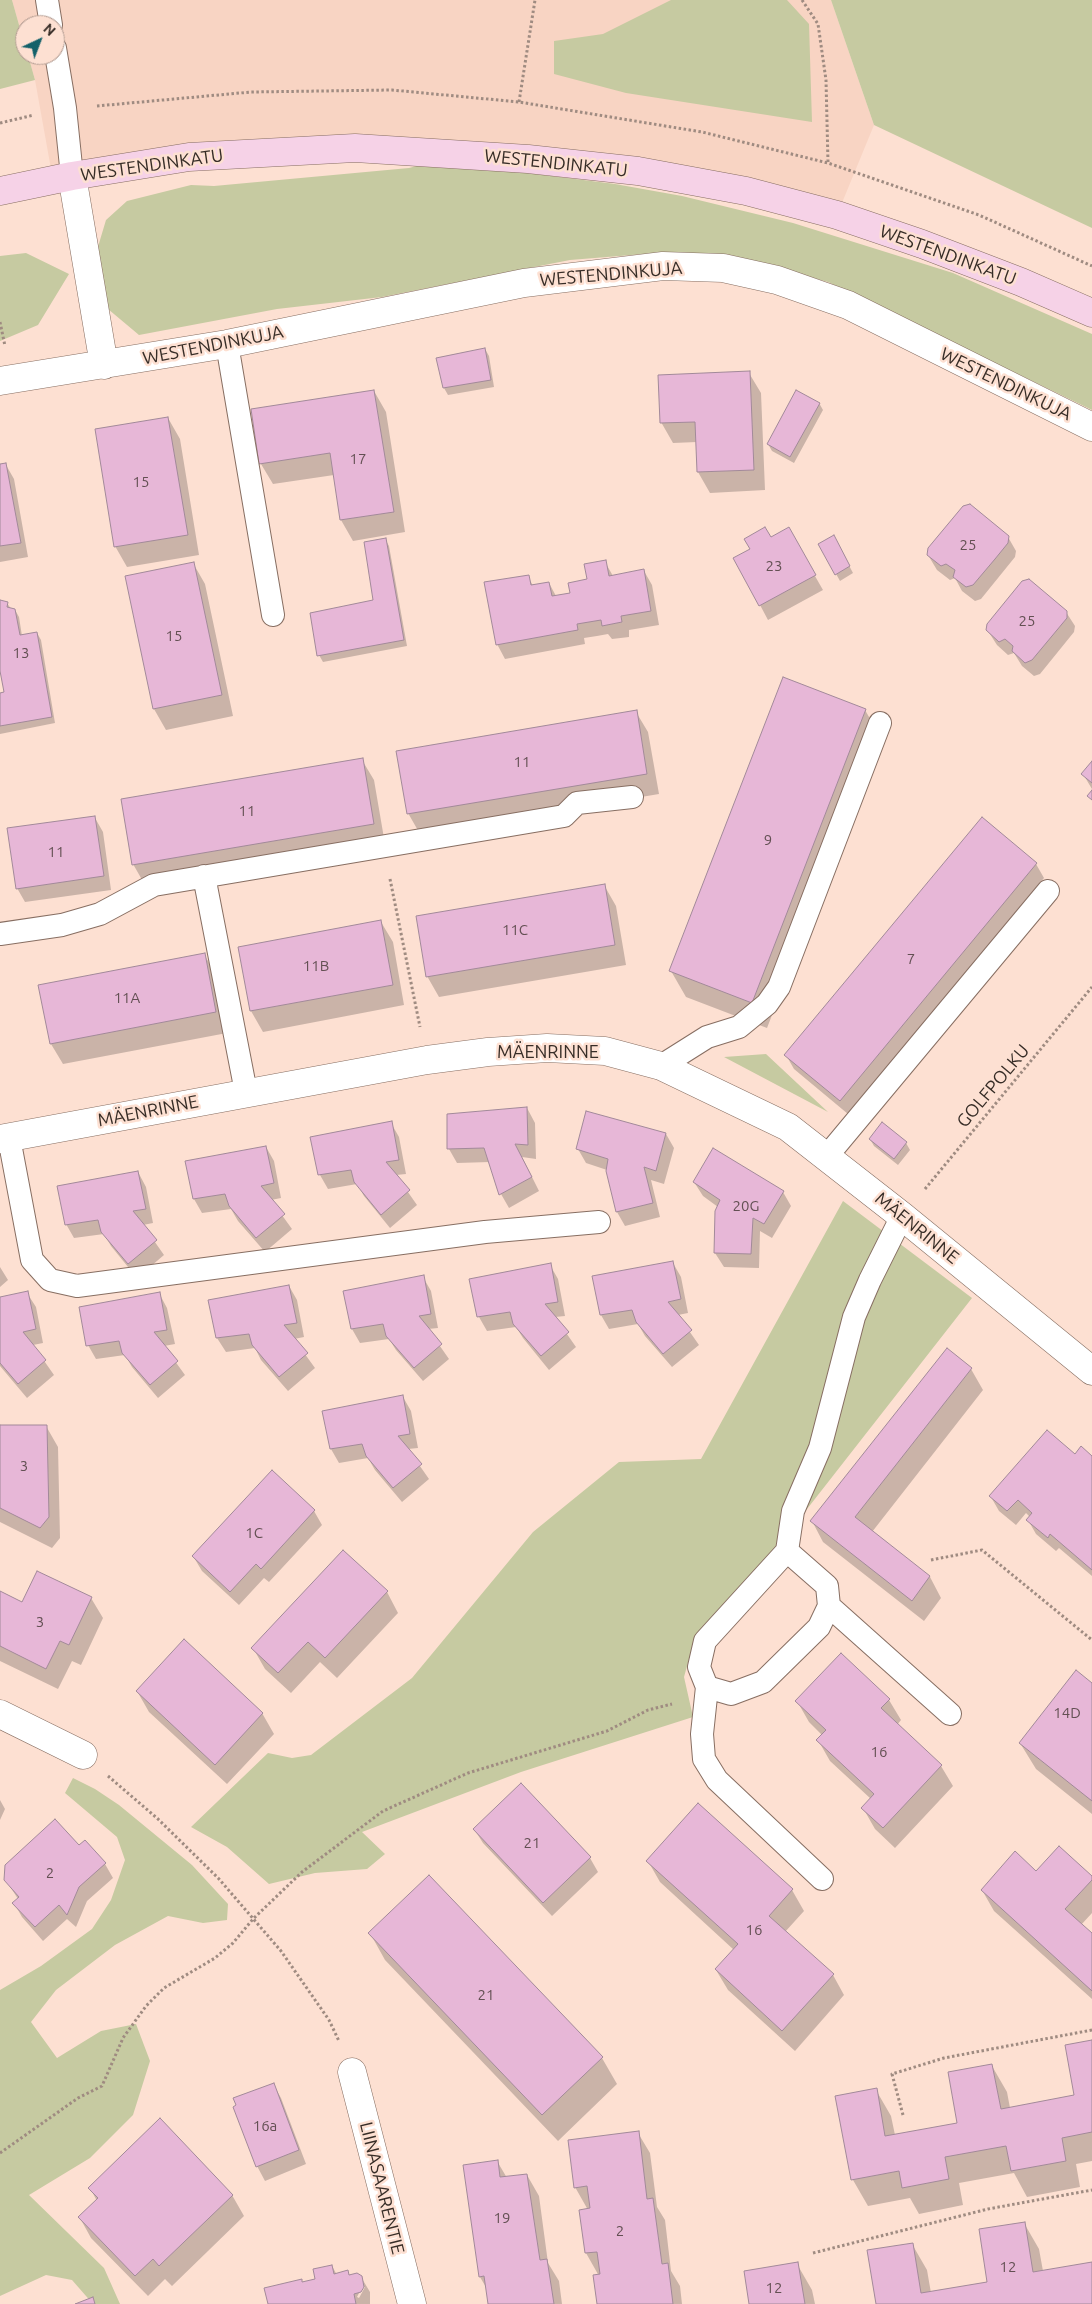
<!DOCTYPE html>
<html>
<head>
<meta charset="utf-8">
<style>
	body { margin:0 }
	#map { position:relative; width:1092px; height:2304px; overflow:hidden; background:#fde0d2; font-family:Ubuntu,sans-serif }
	canvas { display:block }
	.north { position:absolute; left:15px; top:15px; width:50px; height:50px; box-sizing:border-box; background:#fde0d2; border:1px solid #ae988e; border-radius:50%; rotate:43deg; font-size:14px; font-weight:700; line-height:20px; text-align:center; color:#372d27 }
	.north::after { content:''; display:block; margin:auto; width:18px; height:22px; background:#13616a; clip-path:polygon(50% 0,100% 100%,50% 72%,0 100%) }
</style>
</head>
<body>
<div id="map">
<canvas width="1092" height="2304"></canvas>
<div class="north">N</div>
</div>
<script>
const c = document.querySelector('canvas').getContext('2d');
c.lineJoin = 'round';
function fillPath(path, color) { c.fillStyle = color; c.fill(path, 'evenodd'); }
const shape = rows => new Path2D(rows.map(r => 'M' + r).join(''));
function trace(path, color, width, dash) { c.strokeStyle = color; c.lineWidth = width; c.lineCap = dash ? 'butt' : 'round'; c.setLineDash(dash || []); c.stroke(path); }
function drawText(font, color, halo, rows, align = 'center') {
  c.font = font + ' Ubuntu,sans-serif'; c.lineWidth = 5; c.setLineDash([]); c.textBaseline = 'middle'; c.strokeStyle = halo; c.fillStyle = color; for (const [text, x, y, turn = 0] of rows) {
    c.save(); c.translate(x, y); c.rotate((+turn || 0) * Math.PI / 180); c.textAlign = isNaN(turn) ? turn : align; if (halo) c.strokeText(text, 0, 0); c.fillText(text, 0, 0); c.restore();
  }
}
fillPath(shape([
	[12,0,831,0,874,125,837,215,746,191,355,148,53,180,35,80,28,55,55,55,55,25,25,25,25,46]
]), '#f8d4c3');
fillPath(shape([
	[0,0,12,0,25,46,25,55,28,55,35,80,0,89],
	[671,0,787,0,809,24,812,122,626,93,554,74,554,41,603,34],
	[831,0,1092,0,1092,228,874,125],
	[420,165,528,173,615,184,682,196,793,223,953,273,1092,334,1092,410,828,282,739,258,644,254,570,260,382,297,277,309,139,335,108,309,97,250,106,220,127,201,191,185,214,186,409,168],
	[26,253,69,274,38,325,0,341,0,256],
	[766,1054,828,1112,724,1057],
	[843,1201,972,1298,775,1550,694,1641,684,1677,693,1717,521,1772,362,1832,385,1854,367,1869,315,1873,269,1884,227,1847,191,1827,268,1753,292,1758,311,1755,412,1678,533,1532,619,1462,701,1459],
	[73,1778,95,1789,119,1805,192,1865,228,1904,227,1920,203,1923,168,1916,115,1945,56,1990,31,2022,57,2058,101,2031,136,2024,150,2061,133,2115,90,2158,29,2195,104,2268,120,2304,93,2304,72,2280,46,2275,0,2296,0,1990,41,1966,92,1929,111,1900,125,1860,117,1837,65,1793]
]), '#c6caa1');
fillPath(shape([
	[485,349,489,356,494,387,448,395,444,388,437,358],
	[749,373,761,393,765,490,710,493,698,472,697,442,673,443,661,422],
	[374,391,386,412,405,532,353,541,341,520,334,475,273,484,261,464],
	[819,403,823,410,794,463,772,451,768,444],
	[168,418,180,439,199,555,127,567,115,546],
	[6,465,14,479,28,557,0,562,0,466],
	[788,529,823,590,768,620,735,558],
	[834,537,853,573,840,581,820,545],
	[1008,537,1016,551,1015,557,981,599,975,601,962,591,955,578,950,580,937,570,928,555],
	[385,539,389,546,407,646,323,662,319,655,374,601],
	[605,562,613,576,644,571,652,585,659,625,629,630,629,637,612,639,608,634,597,636,584,638,585,644,505,659,497,644,528,576,533,586,549,583,556,596,571,594,588,580],
	[193,563,205,584,233,716,166,730,154,709,127,577],
	[0,601,7,603,11,609,15,610,19,617,22,636,37,633,41,640,55,723,0,734,0,694,5,693,0,664],
	[1066,612,1075,626,1074,632,1040,674,1034,676,1022,666,1014,653,1008,655,997,645,988,631],
	[865,710,880,736,767,1028,686,997,671,971],
	[636,712,648,732,659,794,420,834,408,813],
	[362,760,374,780,385,844,145,885,133,864],
	[1092,763,1092,789,1083,774],
	[95,818,103,832,111,890,25,902,17,888],
	[982,819,1036,864,1044,878,848,1114,794,1069,786,1055],
	[604,885,616,906,626,965,439,997,427,976],
	[381,922,393,942,404,1005,263,1032,251,1011,240,948],
	[204,954,216,975,227,1033,63,1064,51,1044],
	[527,1108,535,1123,536,1159,522,1157,539,1191,509,1208,501,1194,490,1162,457,1163,449,1149],
	[391,1123,399,1137,406,1174,396,1175,417,1205,390,1228,364,1196,357,1184,328,1189,320,1175,312,1138],
	[883,1124,906,1143,910,1150,898,1165,874,1146,870,1139],
	[666,1134,674,1148,664,1184,651,1180,660,1217,625,1226,617,1212,607,1170,586,1163,578,1149],
	[266,1147,274,1161,281,1198,271,1200,292,1229,265,1252,238,1221,231,1209,202,1213,194,1199,187,1162],
	[138,1172,146,1187,153,1223,143,1225,164,1255,137,1278,111,1246,104,1234,74,1238,66,1224],
	[694,1182,783,1192,791,1206,772,1238,760,1231,759,1268,724,1267,715,1253,718,1207,703,1196],
	[673,1263,681,1277,688,1313,678,1315,699,1345,672,1367,645,1336,638,1324,609,1329,601,1315],
	[550,1265,558,1279,565,1316,555,1317,576,1347,549,1370,523,1338,516,1327,487,1331,479,1317],
	[0,1267,8,1280,0,1287],
	[423,1277,431,1291,438,1328,428,1329,449,1359,423,1381,396,1350,389,1339,360,1343,352,1329],
	[289,1286,297,1300,304,1337,294,1339,315,1368,288,1391,261,1360,255,1348,226,1352,217,1338,210,1301],
	[27,1293,36,1307,43,1343,33,1345,54,1375,27,1398,0,1366,0,1298],
	[159,1293,167,1308,175,1344,164,1346,185,1375,158,1398,132,1367,125,1355,96,1359,88,1345],
	[947,1350,971,1369,983,1390,872,1532,930,1577,941,1598,924,1621,823,1542,812,1521],
	[403,1397,411,1411,418,1448,408,1449,429,1479,402,1502,375,1470,368,1458,339,1463,331,1449],
	[0,1426,46,1426,58,1447,60,1538,52,1548,0,1522],
	[1075,1456,1092,1457,1092,1576,1059,1548,1056,1551,1036,1534,1028,1520,1030,1517,1026,1513,1016,1525,999,1511,991,1497],
	[314,1511,322,1525,269,1582,264,1578,239,1605,202,1571,193,1556],
	[387,1592,398,1613,337,1678,320,1662,291,1693,265,1669,253,1648],
	[0,1593,22,1604,91,1598,103,1618,81,1665,72,1661,58,1689,0,1661],
	[1092,1685,1092,1814,1036,1769,1020,1743],
	[137,1691,262,1713,274,1734,227,1784,149,1712],
	[889,1700,901,1720,897,1725,941,1766,953,1786,895,1848,875,1829,863,1808,871,1799,830,1761,818,1740,822,1735,809,1722,797,1701],
	[521,1785,590,1858,598,1872,552,1916,483,1843,474,1829],
	[0,1800,5,1809,0,1820],
	[698,1805,792,1890,804,1911,785,1932,833,1975,844,1995,795,2051,728,1990,716,1970,734,1950,660,1882,648,1861],
	[79,1847,105,1864,113,1878,87,1901,76,1927,67,1919,43,1941,22,1917,14,1903,18,1899,6,1880],
	[1037,1873,1092,1878,1092,1913,1081,1925,1092,1935,1092,1999,994,1911,982,1890],
	[429,1877,602,2058,617,2084,558,2141,385,1960,370,1933],
	[1092,2041,1092,2161,1076,2164,1080,2187,1027,2197,1014,2173,959,2183,963,2205,919,2214,910,2198,868,2206,853,2180,837,2097,876,2090,891,2116,895,2135,959,2124,992,2066,1007,2092,1010,2108,1076,2096],
	[273,2084,281,2098,306,2164,265,2181,257,2166],
	[638,2133,650,2153,657,2207,665,2220,671,2271,680,2286,682,2304,599,2304,599,2276,586,2253,581,2211,588,2210,575,2187],
	[497,2161,507,2178,527,2175,539,2196,548,2263,559,2281,562,2304,490,2304,487,2289,480,2277],
	[90,2188,232,2195,244,2216,172,2286,165,2279,148,2296,91,2238,80,2218,97,2201],
	[1024,2223,1039,2249,1043,2271,1092,2263,1092,2304,878,2304,912,2244,927,2270,931,2293,988,2283],
	[797,2264,812,2290,815,2304,750,2304],
	[332,2266,337,2275,347,2272,350,2276,361,2277,370,2292,370,2304,269,2304,301,2280,303,2283,317,2280],
	[362,2287,365,2287,359,2298,357,2297]
]), '#0003');
const building = shape([
	[485,348,491,380,443,388,436,358,485,348],
	[750,371,754,470,697,472,695,422,660,423,658,375,750,371],
	[374,390,394,512,340,520,330,453,259,464,251,409,374,390],
	[796,390,820,403,790,457,767,444,796,390],
	[168,417,188,535,114,547,95,429,168,417],
	[6,463,21,543,0,546,0,464,6,463],
	[970,504,1009,536,1008,543,995,559,973,585,966,587,953,577,955,570,946,564,941,566,927,555,928,548,963,506,970,504],
	[765,527,771,537,789,527,816,575,759,606,733,558,750,549,744,539,765,527],
	[834,535,850,566,835,575,818,544,834,535],
	[386,538,404,640,317,656,310,613,373,600,364,542,386,538],
	[606,560,609,576,644,569,651,611,621,616,622,622,602,626,601,620,577,624,578,630,496,645,484,582,529,575,531,585,549,582,552,596,570,593,568,583,587,579,584,564,606,560],
	[194,562,222,695,153,709,125,576,194,562],
	[1029,579,1067,611,1067,618,1032,660,1025,663,1012,651,1013,646,1005,639,999,642,986,630,987,624,1022,581,1029,579],
	[0,600,8,602,7,607,15,609,20,635,37,632,52,717,0,726,0,693,4,692,0,671,0,600],
	[783,677,866,709,752,1003,669,971,783,677],
	[637,710,647,774,407,814,396,751,637,710],
	[363,758,374,824,132,865,121,799,363,758],
	[1092,761,1092,783,1081,774,1092,761],
	[1092,790,1092,800,1087,796,1092,790],
	[95,816,104,876,16,889,7,828,95,816],
	[982,817,1037,863,840,1101,784,1055,982,817],
	[605,884,615,945,426,977,416,916,605,884],
	[381,920,393,985,250,1011,238,947,381,920],
	[205,953,216,1012,50,1044,38,985,205,953],
	[527,1107,528,1145,515,1144,532,1177,499,1195,484,1148,447,1149,447,1114,527,1107],
	[586,1111,666,1133,656,1171,644,1167,653,1203,616,1212,606,1171,608,1159,576,1149,586,1111],
	[392,1121,399,1160,386,1162,410,1190,381,1215,354,1182,351,1170,318,1175,310,1137,392,1121],
	[882,1122,907,1142,894,1159,869,1139,882,1122],
	[266,1146,274,1183,261,1186,285,1214,256,1238,229,1206,225,1194,193,1199,185,1161,266,1146],
	[713,1148,784,1191,764,1224,753,1218,751,1254,714,1253,715,1211,720,1200,693,1182,713,1148],
	[138,1171,146,1209,133,1211,157,1240,128,1264,101,1232,98,1220,65,1225,57,1186,138,1171],
	[673,1261,681,1299,668,1302,692,1330,663,1354,636,1322,632,1310,600,1315,592,1276,673,1261],
	[551,1263,558,1302,545,1304,569,1332,541,1356,513,1324,510,1312,477,1317,469,1279,551,1263],
	[424,1275,431,1314,419,1316,442,1344,414,1368,386,1336,383,1324,351,1329,343,1291,424,1275],
	[289,1285,297,1323,284,1325,308,1353,279,1377,252,1345,249,1334,216,1338,208,1300,289,1285],
	[28,1291,36,1329,23,1332,46,1360,18,1384,0,1363,0,1297,28,1291],
	[160,1292,167,1330,154,1332,178,1361,150,1385,122,1353,119,1341,86,1346,79,1307,160,1292],
	[947,1348,972,1368,855,1517,930,1576,912,1601,810,1521,947,1348],
	[403,1395,410,1434,398,1436,422,1464,393,1488,366,1456,362,1444,330,1449,322,1411,403,1395],
	[0,1425,47,1425,49,1517,40,1528,0,1508,0,1425],
	[1047,1430,1075,1454,1081,1446,1092,1456,1092,1570,1050,1534,1048,1538,1026,1520,1032,1513,1018,1500,1007,1511,989,1496,1047,1430],
	[272,1470,315,1510,261,1569,256,1564,230,1592,192,1556,272,1470],
	[343,1550,388,1591,325,1658,308,1642,278,1673,251,1648,343,1550],
	[37,1571,92,1597,69,1645,60,1641,46,1669,0,1646,0,1591,22,1602,37,1571],
	[184,1639,263,1713,215,1765,136,1691,184,1639],
	[841,1653,890,1699,881,1708,942,1765,883,1828,861,1808,874,1794,816,1740,826,1730,795,1701,841,1653],
	[1076,1670,1092,1683,1092,1801,1019,1743,1076,1670],
	[521,1783,591,1857,543,1903,473,1829,521,1783],
	[698,1803,793,1889,769,1916,834,1974,782,2031,715,1969,738,1944,646,1861,698,1803],
	[55,1819,79,1845,85,1840,106,1863,79,1887,67,1915,59,1905,35,1927,12,1903,19,1897,4,1880,5,1865,55,1819],
	[1059,1846,1092,1876,1092,1880,1065,1909,1092,1933,1092,1991,981,1890,1015,1851,1036,1871,1059,1846],
	[429,1875,603,2057,542,2115,368,1933,429,1875],
	[1092,2040,1092,2132,1062,2138,1066,2161,1011,2171,1006,2146,945,2157,949,2179,902,2188,899,2171,851,2180,835,2096,877,2088,885,2136,957,2123,948,2072,992,2064,1001,2109,1074,2095,1065,2045,1092,2040],
	[274,2083,299,2150,256,2167,233,2107,236,2105,233,2098,274,2083],
	[160,2118,233,2195,159,2266,153,2259,135,2276,78,2217,98,2198,88,2188,160,2118],
	[639,2131,647,2199,653,2198,662,2264,668,2263,673,2304,597,2304,593,2275,600,2274,597,2252,585,2253,579,2210,590,2208,587,2186,574,2188,568,2140,639,2131],
	[498,2160,500,2177,527,2174,540,2260,547,2259,554,2304,488,2304,484,2276,479,2277,463,2165,498,2160],
	[1025,2222,1033,2272,1092,2262,1092,2304,876,2304,867,2250,913,2243,921,2293,987,2282,979,2229,1025,2222],
	[798,2262,805,2304,749,2304,744,2271,798,2262],
	[332,2265,334,2274,348,2270,349,2275,357,2273,362,2276,364,2287,361,2292,354,2294,356,2304,268,2304,264,2288,302,2279,302,2282,315,2279,313,2269,332,2265],
	[93,2297,95,2304,75,2304,93,2297]
]);
fillPath(building, '#e7b7d7');
trace(building, '#a28999', 1);
const service = shape([
	[47,0,51,25],
	[55,48,65,108,72,176],
	[227,344,273,615],
	[204,876,246,1092],
	[0,934,62,925,100,914,154,885,564,816,577,803,632,797],
	[661,1066,707,1037,739,1027,767,1004,779,987,880,723],
	[9,1138,32,1260,50,1280,77,1286,485,1232,599,1222],
	[827,1156,1048,891],
	[829,1606,950,1714],
	[707,1687,731,1694,763,1682,819,1627,829,1606,827,1586,787,1551],
	[822,1879,717,1780,704,1759,702,1734,707,1687,699,1667,705,1641,787,1551,793,1511,820,1448,854,1317,870,1280,902,1216]
]);
const minor = shape([
	[72,176,104,365],
	[0,381,227,344,524,283,663,266,723,268,777,280,848,305,1092,427],
	[0,1139,427,1060,488,1052,547,1048,605,1051,661,1066,788,1127,902,1216,1092,1371],
	[0,1714,83,1755],
	[352,2072,412,2304]
]);
const secondary = shape([
	[0,191,72,176,189,157,355,148,528,159,638,171,746,191,837,215,922,244,1021,282,1092,313]
]);
trace(service, '#876e62', 24);
trace(minor, '#876e62', 29);
trace(secondary, '#876e62', 29);
trace(shape([
	[802,0,818,24,826,80,828,163],
	[519,102,535,0],
	[97,106,251,92,392,90,519,102,702,132,828,163,979,215,1092,266],
	[0,123,34,115],
	[0,322,5,346],
	[390,879,420,1027],
	[925,1189,1092,987],
	[931,1560,982,1550,1092,1640],
	[108,1776,158,1819,219,1879,281,1951,329,2020,339,2041],
	[903,2115,892,2074,944,2058,1092,2030],
	[0,2153,78,2098,102,2086,123,2038,146,2006,164,1988,215,1958,233,1943,253,1919,302,1872,383,1811,468,1773,607,1731,648,1710,672,1704],
	[813,2253,988,2209,1092,2190]
]), '#9f8b81', 3, [2.5, 2.5]);
trace(service, '#fff', 22);
trace(minor, '#fff', 28);
trace(secondary, '#f6d2e7', 28);
drawText('15px', '#635053', null, [
	["17",358,459],
	["15",141,482],
	["25",968,545],
	["23",774,566],
	["25",1027,621],
	["15",174,636],
	["13",21,653],
	["11",522,762],
	["11",247,811],
	["9",768,840],
	["11",56,852],
	["11C",515,930],
	["7",911,959],
	["11B",316,966],
	["11A",127,998],
	["20G",746,1206],
	["3",24,1466],
	["1C",254,1533],
	["3",40,1622],
	["14D",1067,1713],
	["16",879,1752],
	["21",532,1843],
	["2",50,1873],
	["16",754,1930],
	["21",486,1995],
	["16a",265,2126],
	["19",502,2218],
	["2",620,2231],
	["12",1008,2267],
	["12",774,2288]
]);
drawText('18px', '#372d27', '#fde0d2', [
	["WESTENDINKATU",556,163,6],
	["WESTENDINKATU",152,165,-8],
	["WESTENDINKATU",948,255,20],
	["WESTENDINKUJA",611,274,-5],
	["WESTENDINKUJA",213,345,-11],
	["WESTENDINKUJA",1006,384,26],
	["MÄENRINNE",548,1052],
	["GOLFPOLKU",993,1086,-50],
	["MÄENRINNE",148,1111,-11],
	["MÄENRINNE",917,1228,39],
	["LIINASAARENTIE",382,2188,76]
]);
</script>
</body>
</html>
